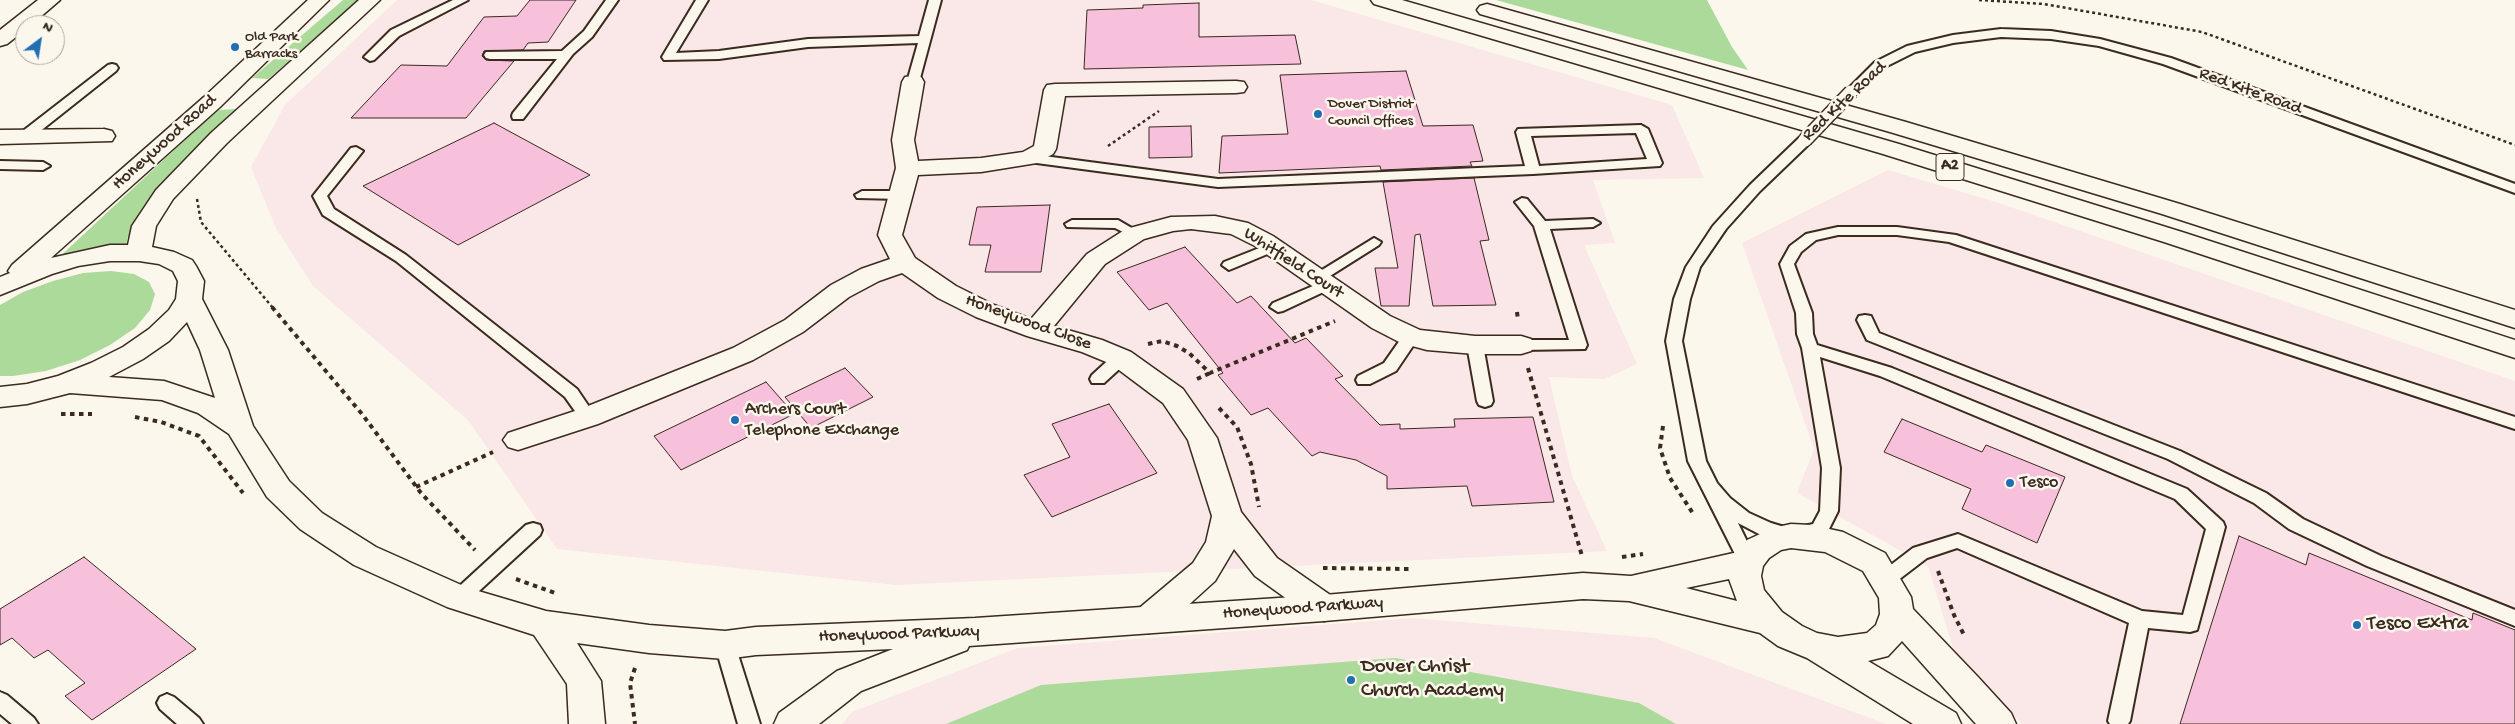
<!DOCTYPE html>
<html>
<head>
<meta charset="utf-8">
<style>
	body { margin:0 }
	#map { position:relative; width:2515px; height:724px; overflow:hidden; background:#fbf7ec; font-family:"Gochi Hand",sans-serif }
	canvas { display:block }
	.north { position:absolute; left:15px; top:15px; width:50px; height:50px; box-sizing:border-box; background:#fbf7ec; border:1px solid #aea59a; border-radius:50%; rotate:31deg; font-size:14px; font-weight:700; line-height:20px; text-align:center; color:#3b2a1e }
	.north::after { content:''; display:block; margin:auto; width:18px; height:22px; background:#1f6fb2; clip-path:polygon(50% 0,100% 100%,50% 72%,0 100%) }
</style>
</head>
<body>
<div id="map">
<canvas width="2515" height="724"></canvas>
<div class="north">N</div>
</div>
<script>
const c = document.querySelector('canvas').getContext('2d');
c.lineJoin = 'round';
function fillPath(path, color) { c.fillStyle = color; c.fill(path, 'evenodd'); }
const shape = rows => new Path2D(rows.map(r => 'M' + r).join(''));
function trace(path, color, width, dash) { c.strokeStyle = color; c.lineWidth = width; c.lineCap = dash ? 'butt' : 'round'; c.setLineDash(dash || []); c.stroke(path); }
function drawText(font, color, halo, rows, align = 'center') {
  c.font = font + ' "Gochi Hand",sans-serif'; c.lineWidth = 5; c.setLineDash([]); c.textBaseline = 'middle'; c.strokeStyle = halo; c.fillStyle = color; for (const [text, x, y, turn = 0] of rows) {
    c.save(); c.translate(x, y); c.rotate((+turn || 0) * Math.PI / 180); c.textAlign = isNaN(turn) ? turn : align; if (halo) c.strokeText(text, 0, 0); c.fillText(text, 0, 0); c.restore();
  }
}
fillPath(shape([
	[397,0,1311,0,1672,105,1704,178,1593,180,1615,243,1584,245,1637,364,1604,379,1549,377,1572,476,1607,551,896,585,557,549,468,420,313,286,276,228,251,167,285,105],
	[1888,170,1999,203,2515,381,2515,724,2022,724,1957,661,1928,566,1797,493,1814,449,1742,243],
	[1413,618,1654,638,1886,724,842,724,852,712,1018,648]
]), '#fae7e7');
fillPath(shape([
	[343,0,359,0,268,79,252,78],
	[1496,0,1707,0,1732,47,1748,70],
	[237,109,142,211,127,239,126,249,55,261,200,126,219,110],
	[111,271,134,274,149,282,155,294,150,310,135,328,110,345,80,360,46,371,13,376,0,376,0,305,23,292,53,281,83,273],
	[1395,658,1639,703,1676,724,946,724,1041,685]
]), '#abda9a');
const building = shape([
	[530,0,576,0,548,42,528,43,523,50,484,51,482,56,486,60,514,61,466,118,351,118,401,65,447,66,484,17,517,16,530,0],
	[1199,3,1199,37,1295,35,1301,64,1084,69,1087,10,1143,8,1143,5,1199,3],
	[1406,71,1423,126,1473,125,1483,161,1470,162,1472,166,1381,170,1380,166,1219,173,1222,136,1288,134,1280,75,1406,71],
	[494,123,590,175,458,245,363,186,494,123],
	[1191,126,1192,157,1149,158,1149,127,1191,126],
	[1474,178,1489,240,1480,241,1496,305,1433,306,1420,234,1415,235,1409,306,1381,306,1375,268,1398,268,1383,182,1474,178],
	[1050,205,1041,272,985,272,991,245,969,245,977,207,1050,205],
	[1185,247,1237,303,1251,296,1295,343,1306,338,1343,376,1335,379,1380,425,1400,424,1400,429,1455,427,1454,419,1533,417,1554,502,1472,506,1467,486,1387,489,1387,476,1356,460,1320,452,1312,456,1268,408,1251,415,1218,375,1223,373,1167,303,1149,310,1117,272,1185,247],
	[845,368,873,397,811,428,785,397,845,368],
	[766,382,794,414,681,470,654,436,766,382],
	[1109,404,1157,473,1052,517,1024,475,1070,457,1052,424,1109,404],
	[1902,419,1982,452,1986,445,2065,477,2037,543,1962,509,1971,489,1884,452,1902,419],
	[2239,536,2306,565,2309,553,2472,620,2473,613,2515,630,2515,724,2180,724,2239,536],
	[84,557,196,649,92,720,65,696,85,683,48,650,34,658,12,638,0,645,0,609,84,557]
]);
fillPath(building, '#f7c1dc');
trace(building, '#3b2a1e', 1);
const lane = shape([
	[453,0,468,0,399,36,374,60,370,61,364,57,391,30,453,0],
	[606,0,618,0,592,37,573,54,523,119,513,119,512,116,513,113,557,59,490,59,486,58,484,55,486,52,562,51,584,31,606,0],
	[696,0,708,0,676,53,719,51,808,39,919,36,929,0,941,0,919,82,913,86,907,82,918,43,808,47,719,59,664,60,662,57,696,0],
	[2001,29,2051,31,2100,39,2171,58,2515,184,2515,193,2163,64,2099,46,2051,39,2001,37,1953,43,1915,52,1883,68,1855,95,1851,96,1845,92,1875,62,1907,46,1953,35,2001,29],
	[112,64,116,65,118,68,116,71,29,140,19,140,17,137,19,134,108,65,112,64],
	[1641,125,1648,129,1662,163,1660,166,1533,174,1218,187,1029,162,1022,158,1029,154,1218,179,1525,166,1516,132,1518,129,1641,125],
	[1636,133,1647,159,1539,166,1531,136,1636,133],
	[1805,136,1812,140,1810,143,1760,191,1726,229,1700,267,1690,299,1682,341,1706,461,1717,483,1730,498,1749,513,1771,523,1791,529,1813,524,1820,511,1822,468,1802,348,1797,334,1796,313,1780,264,1790,246,1806,234,1838,227,1897,227,1956,235,2515,417,2515,429,1949,242,1897,235,1838,235,1816,240,1801,252,1794,264,1812,313,1813,334,1817,345,1892,368,2187,489,2223,522,2225,527,2197,630,2190,632,2148,628,2130,721,2128,724,2110,724,2108,721,2129,623,1957,548,1927,558,1893,584,1886,587,1879,584,1876,579,1879,574,1913,548,1958,534,2142,611,2183,615,2206,529,2175,499,1880,376,1820,357,1840,468,1838,511,1826,535,1791,543,1759,534,1738,523,1757,562,1755,567,1748,569,1741,567,1739,562,1688,461,1666,341,1674,299,1686,267,1713,226,1750,185,1800,137,1805,136],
	[356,147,363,151,327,196,334,209,406,255,577,389,596,417,594,421,582,421,565,397,396,261,323,215,313,196,351,148,356,147],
	[0,161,43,162,50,166,43,170,0,169,0,161],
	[862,191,901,191,908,195,901,199,857,198,855,195,862,191],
	[1522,198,1527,199,1545,221,1593,219,1600,223,1593,227,1550,229,1587,345,1585,349,1521,350,1515,349,1513,345,1515,341,1521,340,1569,340,1534,226,1515,202,1522,198],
	[1072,220,1118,220,1142,234,1135,238,1115,228,1067,227,1065,224,1072,220],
	[1374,238,1381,242,1379,245,1322,281,1317,283,1309,278,1374,238],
	[1272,243,1277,244,1279,247,1277,250,1234,268,1229,270,1222,265,1224,262,1272,243],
	[1327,280,1335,285,1332,288,1283,311,1278,312,1270,307,1273,303,1327,280],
	[1865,315,1871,316,1879,333,2180,451,2266,493,2303,519,2381,556,2515,610,2515,626,2367,566,2289,529,2254,503,2168,459,1867,340,1857,320,1859,316,1865,315],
	[1411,332,1417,333,1419,337,1396,371,1370,384,1358,384,1356,380,1358,376,1384,363,1405,333,1411,332],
	[1475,340,1481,341,1483,345,1493,401,1491,405,1485,407,1479,405,1477,401,1467,345,1469,341,1475,340],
	[1121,353,1127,354,1129,358,1127,362,1104,383,1092,383,1090,379,1092,375,1115,354,1121,353],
	[533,523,540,525,542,530,540,535,466,603,459,606,452,603,449,598,452,593,526,525,533,523],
	[725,637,732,639,735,645,760,724,738,724,715,645,718,639,725,637],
	[0,692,7,695,34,718,38,724,12,724,0,714,0,692],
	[167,694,174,697,199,718,203,724,177,724,160,709,157,703,160,697,167,694]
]);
const street = shape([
	[38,0,60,0,31,25,25,25,25,30,7,44,0,46,0,30,38,0],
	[913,76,921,77,924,82,914,140,918,161,981,158,1023,152,1034,146,1044,90,1047,85,1055,84,1236,81,1244,82,1247,87,1244,92,1236,93,1065,96,1056,149,1053,154,1037,163,981,172,918,175,902,235,915,258,956,286,994,305,1031,319,1087,254,1126,229,1171,217,1215,216,1248,223,1273,236,1390,316,1420,330,1475,336,1521,336,1531,339,1535,345,1531,351,1521,354,1475,354,1427,350,1401,343,1372,328,1255,246,1231,234,1191,229,1173,231,1144,239,1105,264,1054,326,1102,340,1131,352,1183,389,1217,438,1241,512,1277,558,1336,599,1341,608,1336,617,1324,621,1312,617,1255,576,1234,549,1215,581,1161,630,1149,633,1137,630,1132,620,1137,610,1193,563,1206,542,1212,516,1188,440,1163,403,1111,364,1082,352,1027,336,976,317,938,298,902,273,879,281,849,297,803,332,753,360,598,424,518,450,508,447,503,440,508,433,578,410,733,348,785,320,831,285,861,269,890,259,878,235,896,168,892,140,902,82,905,77,913,76],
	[104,129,112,131,115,136,112,141,0,144,0,130,104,129]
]);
const secondary = shape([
	[308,0,329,0,220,107,51,258,110,245,128,245,132,226,156,190,211,133,359,0,380,0,227,143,173,199,156,226,152,247,174,252,192,260,196,266,204,281,202,299,228,350,253,426,289,481,322,513,376,547,468,588,546,611,649,625,725,631,756,627,975,618,1324,595,1583,573,1631,576,1738,552,1747,540,1773,528,1791,524,1811,525,1843,532,1885,553,1911,597,1913,609,1978,677,2011,713,2016,724,1976,724,1902,641,1888,656,1868,661,1956,713,1961,724,1913,724,1807,658,1778,646,1760,633,1629,601,1583,599,1324,621,969,646,967,650,861,691,819,724,774,724,779,713,837,671,893,649,756,655,725,659,649,653,577,643,601,681,605,724,569,724,567,684,534,635,447,607,354,565,300,529,267,497,229,434,198,413,162,400,70,393,27,404,0,407,0,387,27,384,58,376,91,363,123,347,149,329,169,310,176,299,178,281,173,271,159,264,139,261,110,261,78,266,52,274,0,295,0,277,10,273,8,271,12,265,204,97,308,0],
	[187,322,200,350,215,398,164,381,109,377,143,359,169,341,187,322],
	[1791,548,1825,552,1863,571,1879,598,1880,614,1876,625,1867,633,1838,637,1817,633,1802,626,1782,612,1764,590,1761,576,1763,566,1769,558,1781,550,1791,548],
	[1729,579,1737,601,1686,588,1729,579]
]);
const highway = shape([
	[1371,0,1402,0,1899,144,2182,232,2515,340,2515,358,2164,242,1883,154,1374,4,1371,0],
	[1487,4,1906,122,2180,204,2515,310,2515,328,2162,214,1890,132,1480,14,1477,10,1480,6,1487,4]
]);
trace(lane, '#3b2a1e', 4);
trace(street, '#3b2a1e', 3);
trace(secondary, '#3b2a1e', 3);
trace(highway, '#3b2a1e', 3);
trace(shape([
	[1979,0,2044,4,2202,32,2515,145],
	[1108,146,1159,111],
	[197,199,201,222,273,308]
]), '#3b2a1e', 2.5, [3, 3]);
trace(shape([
	[272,307,362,414,421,493,475,550],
	[1517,312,1518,320],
	[1148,344,1162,341,1177,346,1189,353,1210,373,1335,321],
	[1528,368,1582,556],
	[1197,379,1210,373],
	[1219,408,1237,427,1251,464,1259,507],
	[61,414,92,414],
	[135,417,161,422,199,436,243,493],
	[1663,426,1660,448,1670,478,1694,515],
	[416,487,493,452],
	[1622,557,1643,554],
	[1323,568,1409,569],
	[1938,571,1954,615,1965,637],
	[516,579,555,593],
	[635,668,630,683,635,724]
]), '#3b2a1e', 4, [4.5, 4.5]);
fillPath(lane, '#fbf7ec');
fillPath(street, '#fbf7ec');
fillPath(secondary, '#fbf7ec');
fillPath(highway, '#fbf7ec');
const laneBridge = shape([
	[1805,140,1851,92]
]);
trace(laneBridge, '#3b2a1e', 16, []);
trace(laneBridge, '#fbf7ec', 13);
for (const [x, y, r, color] of [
	[235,47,5,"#1f6fb2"],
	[1318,114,5,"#1f6fb2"],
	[735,420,5,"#1f6fb2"],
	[2010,483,5,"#1f6fb2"],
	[2357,625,5,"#1f6fb2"],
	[1351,680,5,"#1f6fb2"]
]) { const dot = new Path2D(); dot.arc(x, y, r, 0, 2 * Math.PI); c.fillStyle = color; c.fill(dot); trace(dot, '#fbf7ec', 2); }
drawText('15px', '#3b2a1e', '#fbf7ec', [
	["Old Park",245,38],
	["Barracks",245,55],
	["Dover District",1328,105],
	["Council Offices",1328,122]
], 'left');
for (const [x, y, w] of [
	[1950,167,28]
]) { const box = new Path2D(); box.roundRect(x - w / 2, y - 13.5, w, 27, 4); c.fillStyle = '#fbf7ec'; c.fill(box); trace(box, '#3b2a1e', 1); }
drawText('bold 16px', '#3b2a1e', null, [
	["A2",1950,167]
]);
drawText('18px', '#3b2a1e', '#fbf7ec', [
	["Red Kite Road",2250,92,20],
	["Red Kite Road",1845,102,-43],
	["Honeywood Road",165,143,-42],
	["Whitfield Court",1293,264,33],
	["Honeywood Close",1028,323,20],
	["Honeywood Parkway",1303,609,-4],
	["Honeywood Parkway",899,635,-2]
]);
drawText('18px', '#3b2a1e', '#fbf7ec', [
	["Archers Court",745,410],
	["Telephone Exchange",745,431],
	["Tesco",2020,483]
], 'left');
drawText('21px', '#3b2a1e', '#fbf7ec', [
	["Tesco Extra",2367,625],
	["Dover Christ",1361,668],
	["Church Academy",1361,692]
], 'left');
</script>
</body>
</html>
